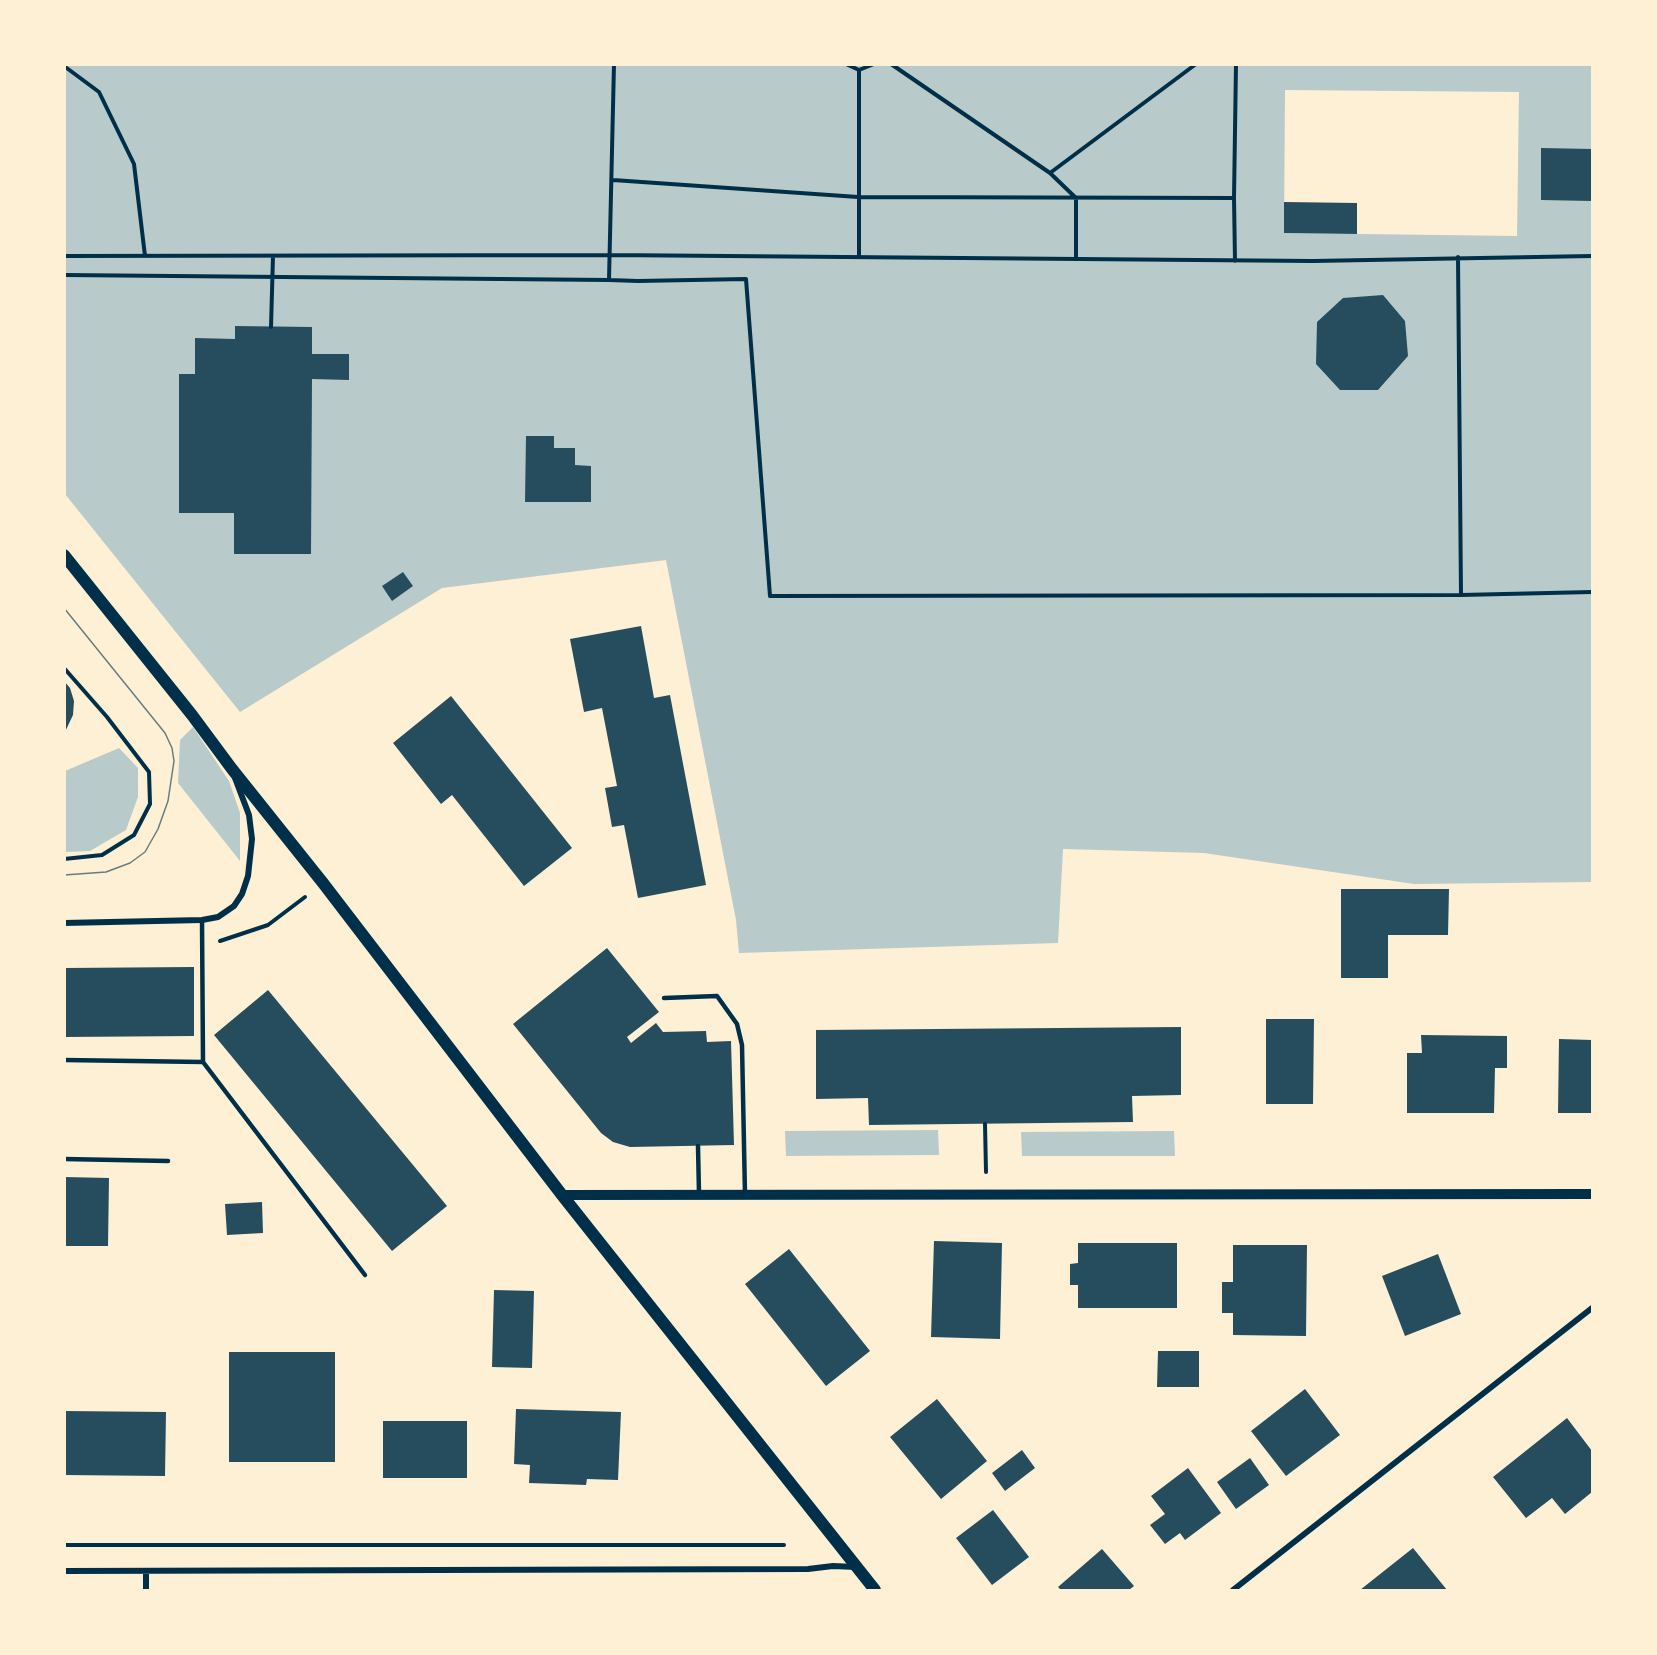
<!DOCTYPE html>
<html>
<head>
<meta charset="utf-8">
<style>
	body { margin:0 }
	#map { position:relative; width:1657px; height:1655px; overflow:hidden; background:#fdf0d5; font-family:"Open Sans",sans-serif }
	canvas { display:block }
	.frame { position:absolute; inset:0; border:66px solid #fdf0d5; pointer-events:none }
</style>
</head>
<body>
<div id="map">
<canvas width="1657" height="1655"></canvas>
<div class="frame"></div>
</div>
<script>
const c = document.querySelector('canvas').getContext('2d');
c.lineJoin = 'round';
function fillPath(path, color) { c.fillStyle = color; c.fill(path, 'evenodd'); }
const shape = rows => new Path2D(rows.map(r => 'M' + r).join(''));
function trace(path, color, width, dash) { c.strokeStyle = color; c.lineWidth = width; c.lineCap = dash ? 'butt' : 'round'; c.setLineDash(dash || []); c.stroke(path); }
fillPath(shape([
	[64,65,1592,65,1592,882,1414,884,1204,853,1063,849,1058,943,739,953,736,920,666,560,442,588,240,712,65,494],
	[1285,90,1519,92,1517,236,1284,233],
	[193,727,229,781,240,813,240,861,178,783,180,740],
	[119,748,138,768,138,797,126,830,90,851,65,852,65,771],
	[938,1130,939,1155,786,1156,785,1131],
	[1174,1131,1175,1156,1022,1156,1021,1132]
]), '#b9caca');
fillPath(shape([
	[1541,148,1592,149,1592,201,1541,200],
	[1284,202,1357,203,1357,234,1284,233],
	[1383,295,1405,321,1408,356,1378,390,1340,390,1316,364,1317,322,1343,298],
	[235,326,312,327,312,354,349,354,349,380,312,379,311,554,234,554,234,513,179,513,179,374,195,374,195,338,235,339],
	[526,436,554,436,554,448,575,448,575,465,591,466,591,502,525,502],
	[403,572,413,586,392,601,382,586],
	[641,626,654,698,670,695,706,885,638,898,624,825,612,827,605,788,617,786,602,708,584,712,570,639],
	[64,681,70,688,74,701,73,715,64,734],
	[451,696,572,848,524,886,452,795,441,804,393,743],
	[1341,889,1449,889,1448,935,1388,935,1388,978,1341,978],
	[607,948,659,1012,627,1037,631,1043,656,1023,663,1032,706,1031,707,1042,731,1041,734,1145,630,1147,613,1142,601,1133,513,1024],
	[194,967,194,1036,64,1037,64,968],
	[268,990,447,1206,392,1251,214,1035],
	[1266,1019,1314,1019,1313,1104,1266,1104],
	[1181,1027,1181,1095,1132,1096,1133,1122,869,1125,868,1098,816,1099,816,1030],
	[1421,1035,1507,1036,1507,1068,1495,1068,1494,1113,1407,1113,1407,1053,1422,1053],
	[1559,1039,1592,1040,1592,1113,1558,1113],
	[64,1177,109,1178,108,1246,64,1246],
	[262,1202,263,1233,227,1235,225,1204],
	[934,1241,1002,1243,1000,1339,931,1337],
	[1078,1243,1177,1243,1177,1308,1078,1308,1078,1285,1070,1285,1070,1264,1078,1263],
	[1233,1245,1307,1245,1306,1336,1233,1335,1233,1313,1222,1313,1222,1282,1233,1282],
	[789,1249,870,1351,826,1386,745,1284],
	[1438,1254,1461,1314,1405,1336,1382,1276],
	[494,1290,534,1291,532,1368,492,1367],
	[1158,1351,1199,1351,1199,1387,1157,1387],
	[229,1352,335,1352,335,1462,229,1462],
	[1305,1389,1340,1435,1286,1476,1251,1431],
	[937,1399,987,1461,941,1499,890,1437],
	[516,1409,621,1412,618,1480,587,1479,586,1485,529,1483,530,1465,514,1464],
	[64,1411,166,1412,165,1476,64,1475],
	[1567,1418,1592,1451,1592,1492,1565,1514,1552,1498,1526,1518,1493,1477],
	[383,1421,467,1421,467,1478,383,1478],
	[1022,1450,1035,1468,1005,1491,992,1473],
	[1250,1458,1269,1485,1236,1509,1217,1482],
	[1188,1468,1221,1513,1185,1540,1180,1533,1165,1544,1150,1525,1165,1514,1151,1496],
	[993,1510,1029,1557,992,1585,956,1538],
	[1413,1548,1447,1590,1360,1590],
	[1102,1549,1134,1586,1129,1590,1061,1590,1058,1587]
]), '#264d5e');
trace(shape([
	[846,64,859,70,874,64],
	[891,64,1050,173,1076,198,1076,258],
	[64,66,99,92,134,164,145,256],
	[859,70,859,257],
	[1050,173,1196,64],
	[613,180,858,197,1234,198],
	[64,256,610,255,1313,261,1592,256],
	[1458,257,1461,595],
	[1235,261,1234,198,1236,64],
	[64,275,609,280,614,64],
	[609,280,638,281,746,279,770,596,1461,595,1592,592],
	[271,327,273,256],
	[64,668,107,717,149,772,150,804,134,835,102,855,64,859],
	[220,941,268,925,305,897],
	[985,1124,986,1172],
	[64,1545,784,1545]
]), '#003049', 4);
trace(shape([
	[202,920,203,1062,365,1275],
	[664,998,717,996,737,1024,742,1045,745,1195],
	[64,1060,203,1062],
	[698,1146,699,1194],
	[64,1159,168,1161]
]), '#003049', 4.5);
trace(shape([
	[64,923,202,920,218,917,234,906,242,894,248,876,252,839,249,815,235,778],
	[64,1571,808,1569,833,1566,856,1567],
	[146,1571,146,1590],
	[1233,1590,1592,1308]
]), '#003049', 6);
trace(shape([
	[562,1195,1592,1194]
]), '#003049', 10);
trace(shape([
	[64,555,192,715,232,769,323,883,562,1195,875,1590]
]), '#003049', 12);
trace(shape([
	[64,608,165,733,172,748,174,761,168,801,158,829,145,852,130,863,106,872,64,875]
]), '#657d81', 1.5);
</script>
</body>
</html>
